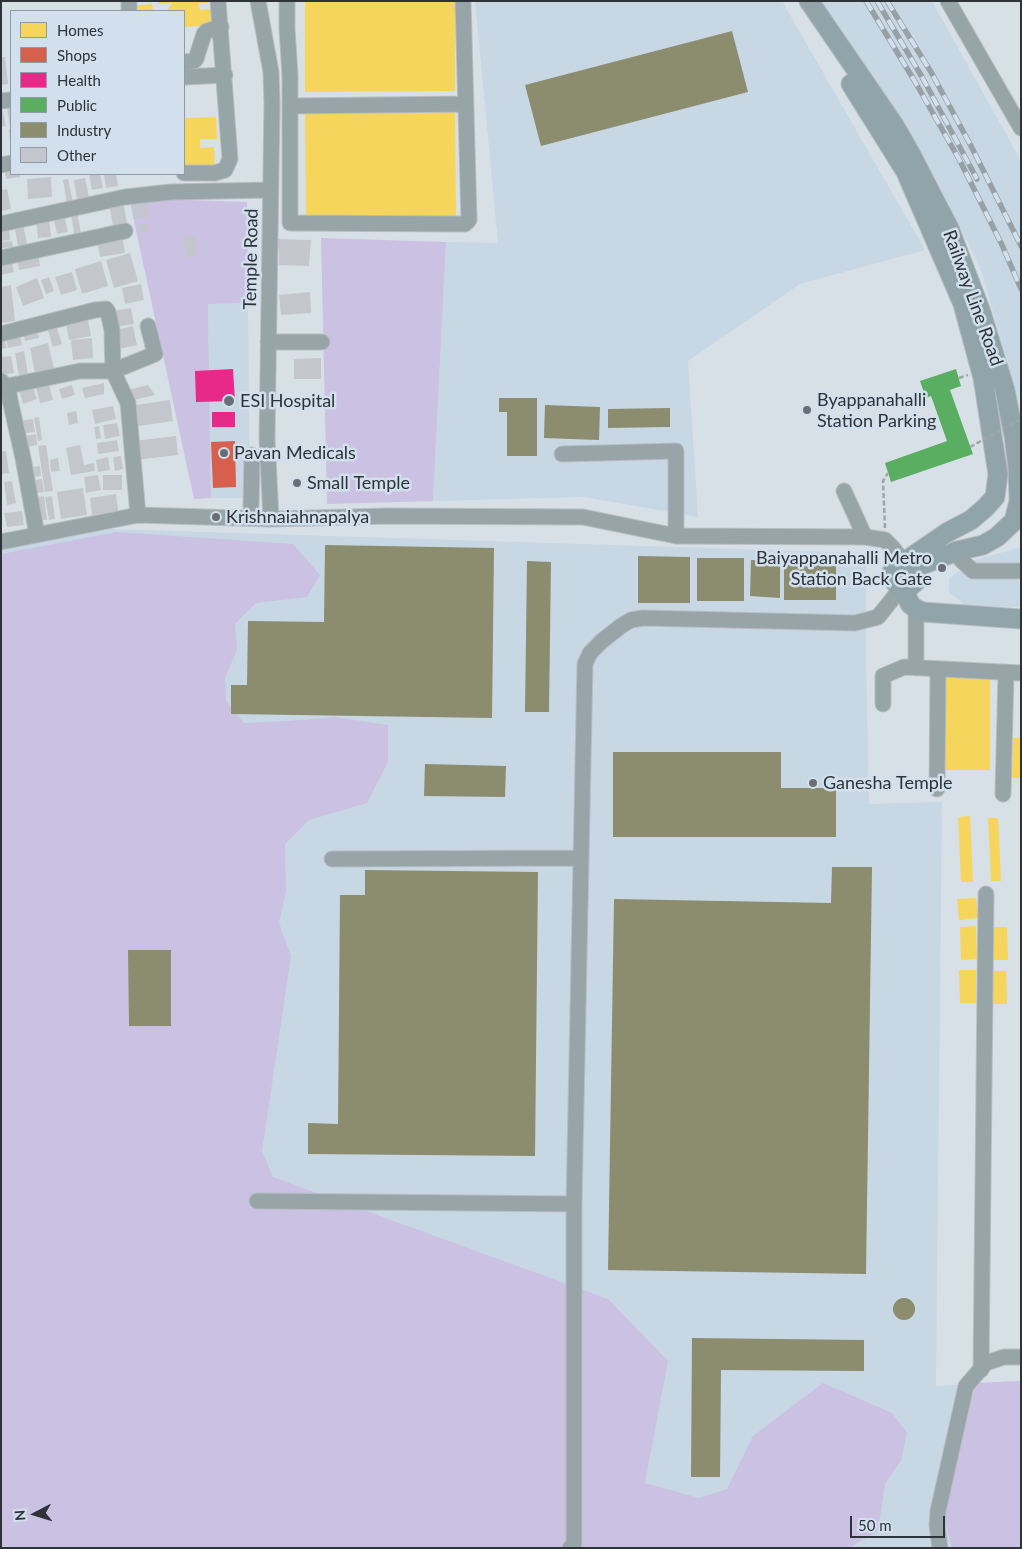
<!DOCTYPE html>
<html>
<head>
<meta charset="utf-8">
<style>
	body { margin:0 }
	#map { position:relative; width:1022px; height:1549px; overflow:hidden; background:#d8e0e7; font-family:Lato,sans-serif }
	canvas { display:block }
	.frame { position:absolute; inset:0; border:2px solid #2d3338; pointer-events:none }
	.legend { position:absolute; left:10px; top:10px; width:175px; height:165px; box-sizing:border-box; background:#d2e0ed; border:1px solid #909ba5; margin:0; padding:6px 9px; list-style:none; font-size:15px; color:#2d3338 }
	.legend li { display:flex; align-items:center; gap:10px; height:25px }
	.legend b { width:25px; border:1px solid #909ba5 }
	.north { position:absolute; left:10px; top:1489px; width:50px; height:50px; -webkit-text-stroke:4px #d2e0ed; paint-order:stroke; rotate:265deg; font-size:14px; font-weight:700; line-height:20px; text-align:center; color:#2d3338 }
	.north::after { content:''; display:block; margin:auto; width:18px; height:22px; background:#2d3338; clip-path:polygon(50% 0,100% 100%,50% 72%,0 100%) }
	.scale { position:absolute; left:850px; top:1516px; width:95px; height:22px; box-sizing:border-box; border:2px solid #2d3338; border-top:0; padding-left:6px; font-size:15px; line-height:18px; white-space:nowrap; color:#2d3338; -webkit-text-stroke:4px #d2e0ed; paint-order:stroke }
</style>
</head>
<body>
<div id="map">
<canvas width="1022" height="1549"></canvas>
<div class="frame"></div>
<ul class="legend">
<li><b style="height:14px;background:#f6d55c"></b>Homes</li>
<li><b style="height:14px;background:#d6604d"></b>Shops</li>
<li><b style="height:14px;background:#e7298a"></b>Health</li>
<li><b style="height:14px;background:#5aae61"></b>Public</li>
<li><b style="height:14px;background:#8c8c6e"></b>Industry</li>
<li><b style="height:14px;background:#c3c7cd"></b>Other</li>
</ul>
<div class="north">N</div>
<div class="scale">50 m</div>
</div>
<script>
const c = document.querySelector('canvas').getContext('2d');
c.lineJoin = 'round';
function fillPath(path, color) { c.fillStyle = color; c.fill(path, 'evenodd'); }
const shape = rows => new Path2D(rows.map(r => 'M' + r).join(''));
function trace(path, color, width, dash) { c.strokeStyle = color; c.lineWidth = width; c.lineCap = dash ? 'butt' : 'round'; c.setLineDash(dash || []); c.stroke(path); }
function drawText(font, color, halo, rows, align = 'center') {
  c.font = font + ' Lato,sans-serif'; c.lineWidth = 5; c.setLineDash([]); c.textBaseline = 'middle'; c.strokeStyle = halo; c.fillStyle = color; for (const [text, x, y, turn = 0] of rows) {
    c.save(); c.translate(x, y); c.rotate((+turn || 0) * Math.PI / 180); c.textAlign = isNaN(turn) ? turn : align; if (halo) c.strokeText(text, 0, 0); c.fillText(text, 0, 0); c.restore();
  }
}
fillPath(shape([
	[475,1,782,1,925,250,800,284,688,361,698,517,584,497,433,501,446,242,498,243],
	[820,1,932,1,1021,161,1021,408,980,267,938,183,898,115],
	[248,303,250,498,211,498,208,304],
	[110,529,866,553,866,653,869,804,942,802,936,1386,1021,1381,1021,1548,1,1548,1,550],
	[1021,547,1021,607,966,606,949,592,949,578,975,560]
]), '#c8d7e4');
fillPath(shape([
	[129,198,247,202,248,303,208,304,211,498,194,499],
	[321,238,446,242,433,501,327,504],
	[117,532,293,544,320,575,307,597,256,603,235,624,237,650,225,678,226,701,244,723,288,721,335,717,388,725,388,762,367,803,309,820,285,844,286,892,279,923,291,956,262,1151,273,1177,608,1299,668,1361,645,1483,699,1498,727,1489,753,1436,823,1383,892,1413,907,1433,901,1460,885,1484,878,1531,849,1548,1,1548,1,554],
	[1021,1381,1021,1548,952,1548,944,1517,976,1383]
]), '#cbc1e2');
fillPath(shape([
	[158,1,208,1,208,3,199,3,200,10,212,9,213,25,184,27,184,11,167,11,172,3,159,4],
	[305,1,455,1,455,91,305,92],
	[152,4,153,11,133,11,132,6],
	[305,112,455,112,456,216,306,217],
	[216,117,217,139,200,139,200,148,214,147,215,166,184,167,184,118],
	[943,677,990,677,990,770,943,770],
	[1013,738,1021,738,1021,778,1012,778],
	[970,816,973,882,961,882,958,817],
	[988,818,998,818,1001,881,991,881],
	[976,898,978,918,959,920,957,899],
	[976,926,977,959,961,960,960,927],
	[991,927,1007,927,1008,960,992,960],
	[959,970,976,970,976,1003,960,1003],
	[990,971,1006,971,1007,1004,991,1004]
]), '#f6d55c');
fillPath(shape([
	[235,441,236,487,213,488,211,442]
]), '#d6604d');
fillPath(shape([
	[233,369,235,401,196,402,195,371],
	[212,412,235,412,235,427,212,427]
]), '#e7298a');
fillPath(shape([
	[956,369,961,386,950,390,973,454,891,482,885,463,947,441,931,396,926,398,920,381]
]), '#5aae61');
fillPath(shape([
	[732,31,748,92,541,146,525,85],
	[499,398,537,398,537,456,507,456,507,412,499,412],
	[545,405,600,407,599,440,544,438],
	[670,408,670,427,608,428,608,409],
	[325,545,494,548,492,718,231,714,231,685,247,685,248,621,324,622],
	[638,556,690,557,690,603,638,603],
	[697,558,744,558,744,601,697,601],
	[751,560,780,561,780,598,750,596],
	[527,561,551,562,549,712,525,712],
	[784,565,836,565,836,600,784,600],
	[613,752,781,752,781,788,836,788,836,837,613,837],
	[425,764,506,766,505,797,424,796],
	[832,867,872,867,866,1274,608,1270,614,899,831,903],
	[365,870,538,872,535,1156,308,1154,308,1123,338,1124,340,895,365,895],
	[128,950,171,950,171,1026,129,1026],
	'893 1309a11 11 0 1 1 22 0a11 11 0 1 1-22 0Z',
	[692,1338,864,1340,864,1371,721,1370,720,1477,691,1477]
]), '#8c8c6e');
fillPath(shape([
	[1,57,5,57,8,84,1,85],
	[11,100,11,127,10,127,6,101],
	[1,103,6,126,1,127],
	[9,129,11,129,11,142,10,142],
	[11,171,11,174,20,174,20,177,6,179,5,172],
	[89,174,100,174,103,188,92,190],
	[104,174,116,174,118,186,106,188],
	[51,177,52,197,28,199,27,179],
	[85,178,89,198,77,200,74,180],
	[68,179,73,202,67,203,63,180],
	[7,189,11,209,1,211,1,190],
	[123,200,127,224,113,226,109,202],
	[146,200,148,217,135,219,133,201],
	[77,211,81,233,74,234,71,213],
	[64,214,68,232,57,234,53,216],
	[49,218,51,237,38,238,36,219],
	[23,223,27,244,18,246,14,225],
	[139,224,147,224,148,232,139,233],
	[9,225,10,240,1,241,1,226],
	[122,235,125,253,100,257,97,239],
	[184,235,195,235,196,256,186,257],
	[273,239,311,240,309,266,279,265,279,249,272,248],
	[12,241,13,247,1,248,1,242],
	[38,253,40,266,19,270,17,256],
	[130,253,138,281,114,288,106,260],
	[11,258,14,272,1,275,1,260],
	[101,261,108,286,82,294,75,269],
	[72,272,77,290,61,295,55,277],
	[49,277,54,291,46,294,41,280],
	[37,278,44,298,23,306,16,287],
	[141,284,144,300,125,304,122,288],
	[11,285,15,321,1,323,1,287],
	[310,292,311,313,281,315,279,295],
	[131,308,134,324,115,327,112,311],
	[87,315,91,336,69,340,65,318],
	[55,322,62,344,53,347,46,324],
	[36,326,39,338,25,341,22,330],
	[133,326,137,345,119,349,115,330],
	[19,331,22,345,8,348,5,334],
	[3,337,7,348,1,349,1,338],
	[92,338,93,358,73,360,71,340],
	[48,343,54,369,35,373,30,348],
	[24,351,28,374,19,376,15,353],
	[11,356,14,373,1,375,1,357],
	[321,358,321,379,294,379,294,359],
	[48,381,53,400,40,403,35,384],
	[31,383,37,399,23,404,18,387],
	[104,383,104,394,85,398,82,388],
	[72,385,75,395,62,399,59,389],
	[148,385,155,395,134,400,127,390],
	[170,400,173,421,132,427,129,406],
	[113,406,116,419,95,424,92,410],
	[76,411,78,423,69,425,67,413],
	[39,417,42,440,38,441,34,418],
	[33,419,35,432,19,434,17,421],
	[117,423,120,436,105,439,103,425],
	[99,426,101,438,96,439,94,427],
	[36,434,37,445,21,448,19,437],
	[176,436,178,455,135,460,133,441],
	[117,440,119,451,98,454,97,443],
	[46,445,53,491,45,492,38,446],
	[80,445,84,465,94,463,95,471,71,475,66,448],
	[1,451,6,451,9,473,1,474],
	[121,456,123,469,115,471,113,457],
	[108,457,110,470,98,472,96,460],
	[58,458,60,471,51,472,50,460],
	[40,466,41,476,27,478,26,468],
	[98,475,101,490,86,493,84,477],
	[103,475,122,475,122,490,103,490],
	[42,479,44,492,30,494,28,481],
	[12,481,16,503,7,505,4,482],
	[83,488,87,515,61,519,57,492],
	[116,494,118,511,92,515,90,498],
	[44,496,47,520,35,521,32,498],
	[52,496,55,519,49,520,45,497],
	[22,511,24,525,7,527,4,513]
]), '#c3c7cd');
const minor = shape([
	[129,1,129,11],
	[258,1,271,72,272,104,267,438,271,519],
	[287,1,287,29,290,75,290,223,465,224,469,220,463,1],
	[948,1,1021,128],
	[184,62,194,61,196,59,204,34,207,31,221,27],
	[184,77,225,75],
	[1,101,11,100],
	[290,106,465,104],
	[1,165,11,163],
	[184,173,215,173,225,170,230,159,218,1],
	[1,224,125,197,171,192,270,190],
	[1,258,125,231],
	[1,334,95,310,106,309,108,312,112,330,113,371,155,354,148,326],
	[268,342,322,342],
	[1,381,5,385,8,386,80,371,113,371,128,403,138,515],
	[8,386,10,400,23,458,37,535],
	[562,454,676,451,676,536],
	[844,491,865,537],
	[251,507,252,455],
	[1,542,138,515,271,519,388,516,583,517,676,536,865,537,885,540,893,548,902,560],
	[957,551,961,560,973,571,1021,571],
	[916,609,916,668],
	[883,704,883,676,904,667,1021,673],
	[937,789,938,669],
	[1003,794,1006,672],
	[332,859,581,858],
	[257,1201,574,1204],
	[981,1370,986,894],
	[570,1548,574,1544,574,1204,585,664,590,653,602,641,621,626,631,620,643,618,855,623,878,617,902,587],
	[940,1548,937,1525,938,1511,966,1386,986,1363,1004,1357,1021,1357]
]);
const major = shape([
	[809,1,894,125,909,151,949,228,981,312,1005,390,1014,436,1018,467,1019,501,1014,521,997,537,983,545,957,551,917,567],
	[851,84,906,172,963,304,983,378,998,474,995,497,985,508,971,520,948,532,907,560],
	'892 574a13 13 0 1 1 26 0a13 13 0 1 1-26 0Z',
	[906,587,907,597,910,604,916,609,923,612,1021,619]
]);
trace(minor, '#b7bdc2', 17);
trace(major, '#b7bdc2', 21);
trace(shape([
	[959,378,968,375],
	[885,528,883,481,888,473]
]), '#9da7ab', 2.5, [5, 2.5]);
trace(minor, '#97a4a8', 15);
trace(major, '#91a4aa', 19);
const rail = shape([
	[866,1,914,80,959,159,1002,245,1021,289],
	[877,1,922,77,977,179],
	[887,1,931,72,970,144,1021,246]
]);
trace(rail, '#97a0a5', 5.5);
trace(rail, '#d2e0ed', 4, [11]);
trace(shape([
	[970,447,1021,419]
]), '#9da7ab', 2.5, [5, 2.5]);
for (const [x, y, r, color] of [
	[229,401,6,"#697075"],
	[807,410,5,"#697075"],
	[224,453,5,"#697075"],
	[297,483,5,"#697075"],
	[216,517,5,"#697075"],
	[942,568,5,"#697075"],
	[813,783,5,"#697075"]
]) { const dot = new Path2D(); dot.arc(x, y, r, 0, 2 * Math.PI); c.fillStyle = color; c.fill(dot); trace(dot, '#d2e0ed', 2); }
drawText('18px', '#2d3338', '#d2e0ed', [
	["Temple Road",251,259,-89],
	["Railway Line Road",973,298,70]
]);
drawText('18px', '#2d3338', '#d2e0ed', [
	["Byappanahalli",817,400],
	["Station Parking",817,421],
	["ESI Hospital",240,401],
	["Pavan Medicals",234,453],
	["Small Temple",307,483],
	["Krishnaiahnapalya",226,517],
	["Baiyappanahalli Metro",932,558,"right"],
	["Station Back Gate",932,579,"right"],
	["Ganesha Temple",823,783]
], 'left');
</script>
</body>
</html>
